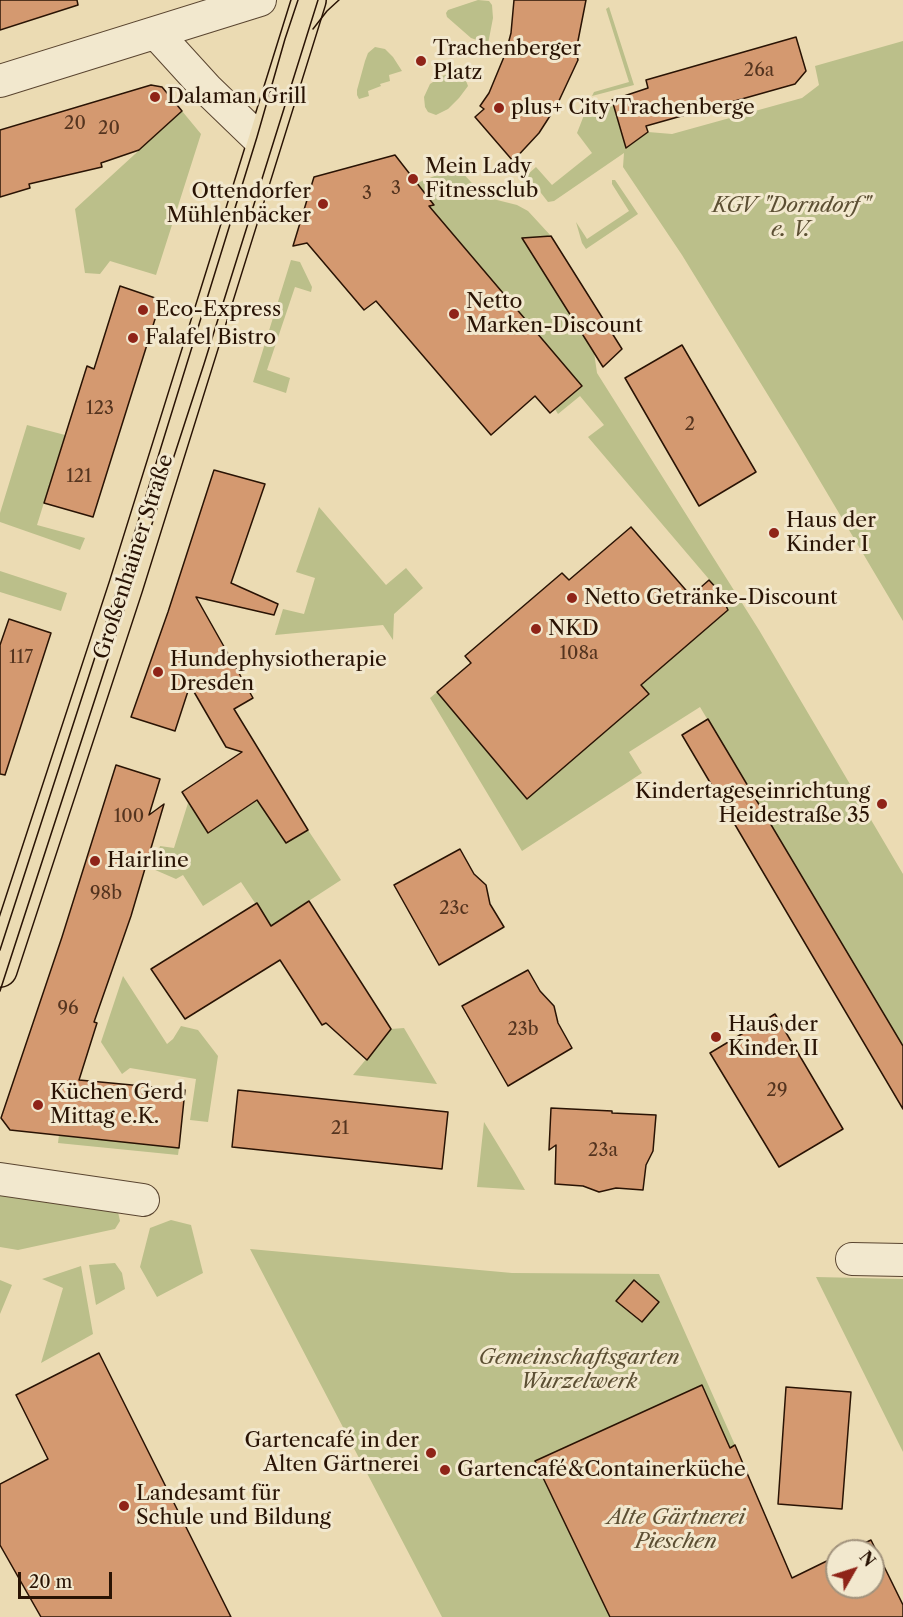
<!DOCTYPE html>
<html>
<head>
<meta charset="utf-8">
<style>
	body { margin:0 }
	#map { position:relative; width:903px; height:1617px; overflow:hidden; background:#ebdbb3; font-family:"Libre Caslon Text",serif }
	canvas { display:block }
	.north { position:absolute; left:825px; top:1539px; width:60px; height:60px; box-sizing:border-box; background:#f2e8ce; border:2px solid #a2937d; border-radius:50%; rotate:51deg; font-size:16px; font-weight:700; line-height:24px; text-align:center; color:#291304 }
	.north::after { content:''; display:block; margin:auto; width:21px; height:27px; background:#8f2418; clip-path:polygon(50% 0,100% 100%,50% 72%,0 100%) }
	.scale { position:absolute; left:18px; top:1572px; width:94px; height:27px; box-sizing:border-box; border:3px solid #291304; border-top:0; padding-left:8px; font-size:18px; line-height:21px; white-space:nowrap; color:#291304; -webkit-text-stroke:4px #f2e8ce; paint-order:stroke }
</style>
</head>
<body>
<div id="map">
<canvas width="903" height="1617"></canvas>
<div class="north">N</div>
<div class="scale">20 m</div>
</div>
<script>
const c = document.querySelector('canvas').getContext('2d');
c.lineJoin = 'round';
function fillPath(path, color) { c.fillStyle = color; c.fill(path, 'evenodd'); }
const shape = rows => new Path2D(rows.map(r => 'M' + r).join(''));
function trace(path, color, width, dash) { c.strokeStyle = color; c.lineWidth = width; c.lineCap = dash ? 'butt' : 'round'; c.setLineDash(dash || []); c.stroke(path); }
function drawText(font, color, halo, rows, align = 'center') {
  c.font = font + ' "Libre Caslon Text",serif'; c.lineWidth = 6; c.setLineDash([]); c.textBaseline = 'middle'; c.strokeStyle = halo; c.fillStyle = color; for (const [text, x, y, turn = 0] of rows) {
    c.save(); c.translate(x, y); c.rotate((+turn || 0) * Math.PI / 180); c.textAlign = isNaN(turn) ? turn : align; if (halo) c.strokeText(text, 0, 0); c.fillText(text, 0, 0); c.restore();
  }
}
fillPath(shape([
	[478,0,489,1,492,5,493,18,488,44,471,38,447,17,446,13,448,10],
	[609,7,634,85,592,96,594,92,629,82,606,9],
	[903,41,903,621,798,444,682,255,623,167,624,153,554,201,548,202,527,175,536,167,552,185,592,153,577,133,588,105,612,100,626,148,648,132,672,134,802,98,819,85,815,66],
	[375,47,385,49,393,57,402,71,389,75,390,81,380,84,381,86,368,91,369,96,359,99,357,95,357,90,365,61,368,53],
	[451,73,459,74,465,78,468,86,459,98,448,109,436,115,428,112,425,107,424,97,430,84,442,76],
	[182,111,201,134,156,275,110,261,100,274,85,273,75,209],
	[457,167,485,197,517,205,528,211,551,236,594,352,597,373,759,630,903,874,903,1046,700,707,629,752,642,773,522,851,430,698,437,692,527,799,648,694,641,685,728,610,719,591,588,437,604,425,580,396,558,414,555,409,581,386,429,206,433,205,417,183],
	[612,180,615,180,638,214,586,249,582,243,576,222,587,239,629,211,612,184],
	[291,260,300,262,312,287,311,292,295,287,267,370,290,378,286,393,253,382],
	[27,425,65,435,37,525,85,538,80,550,0,522,0,513],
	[319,507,386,585,406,568,423,588,394,614,393,640,383,625,275,635,283,609,304,614,315,578,296,572],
	[0,571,67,593,61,611,0,592],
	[258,800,277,819,273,823,286,843,308,830,341,880,287,915,281,942,241,882,203,906,183,875,176,879,153,869,160,846,174,848,188,803,208,833],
	[123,976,167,1044,173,1039,181,1026,198,1030,218,1056,208,1122,190,1120,196,1079,130,1068,122,1074,101,1042],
	[404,1028,437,1084,353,1075,391,1029],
	[484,1122,514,1171,525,1190,477,1187],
	[59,1135,179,1148,178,1155,58,1143],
	[0,1195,115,1211,118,1212,120,1221,115,1229,18,1250,0,1247],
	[171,1220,191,1225,203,1273,157,1297,140,1267,150,1228],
	[250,1249,512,1273,659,1274,735,1445,809,1617,442,1617],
	[115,1263,122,1273,125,1289,96,1305,89,1265],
	[81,1266,93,1334,41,1363,63,1288,42,1279],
	[816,1277,903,1279,903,1452],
	[0,1280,12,1285,0,1314]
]), '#bbbf8a');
const building = shape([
	[0,0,77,0,78,5,0,30,0,0],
	[514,0,586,0,576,51,578,60,557,105,539,133,513,161,475,117,484,109,480,106,489,93,506,52,511,33,514,0],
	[796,37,806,71,795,84,646,126,648,132,626,148,612,100,648,88,646,80,796,37],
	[151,85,162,87,182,111,139,150,101,163,102,167,29,184,30,188,0,197,0,130,151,85],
	[395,155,434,205,429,206,582,386,550,413,535,396,491,435,376,301,364,310,307,243,293,246,314,177,395,155],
	[551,236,622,349,603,367,522,238,551,236],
	[120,286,161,300,93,517,44,503,87,366,94,369,120,286],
	[682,345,756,472,699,506,625,378,682,345],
	[214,470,265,484,231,583,278,604,274,615,196,597,253,698,234,709,308,830,286,843,257,800,208,833,182,792,242,752,226,747,190,685,175,731,131,717,168,612,214,470],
	[631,527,691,596,709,580,719,591,728,610,641,685,649,694,527,799,437,692,471,663,465,656,562,573,569,580,631,527],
	[9,619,51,633,5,775,0,774,0,645,9,619],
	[708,719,903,1046,903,1109,682,735,708,719],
	[116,765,160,779,149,815,164,804,131,916,94,1022,97,1023,79,1080,185,1090,179,1148,10,1130,1,1118,62,937,116,765],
	[460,849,474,874,486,885,490,904,504,927,439,965,394,885,460,849],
	[309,901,391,1029,367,1060,326,1023,322,1025,280,960,185,1019,151,969,257,903,271,926,309,901],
	[528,970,540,991,554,1006,558,1023,572,1048,508,1086,462,1006,528,970],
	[775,1014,843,1129,779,1167,710,1053,775,1014],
	[238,1090,448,1112,442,1169,232,1147,238,1090],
	[551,1108,612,1111,612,1113,656,1115,653,1151,646,1165,643,1190,616,1188,599,1192,583,1186,555,1184,556,1145,549,1150,551,1108],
	[634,1280,659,1302,642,1322,616,1301,634,1280],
	[99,1353,231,1617,41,1617,0,1545,0,1484,48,1459,16,1395,99,1353],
	[702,1385,730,1448,735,1445,792,1578,837,1556,837,1587,873,1587,873,1551,848,1551,871,1540,903,1605,903,1617,610,1617,535,1461,702,1385],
	[786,1387,851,1392,842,1509,778,1504,786,1387]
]);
fillPath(building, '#d49970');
trace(building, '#291304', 1.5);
const minor = shape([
	[156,33,207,89,264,144],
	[0,81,260,0],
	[0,1179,143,1200],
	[852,1259,903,1260]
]);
const major = shape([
	[0,970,126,586,309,0]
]);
trace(minor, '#5a4530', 34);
trace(major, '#291304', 36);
trace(minor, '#f2e8ce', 32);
trace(major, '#ebdbb3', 33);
trace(shape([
	[313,29,327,11,339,0],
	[0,950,119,583,257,137,285,39,298,0],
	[0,991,204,364,318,0]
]), '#291304', 1.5);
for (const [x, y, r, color] of [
	[421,61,6,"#8f2418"],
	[155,97,6,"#8f2418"],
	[499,108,6,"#8f2418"],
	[413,179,6,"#8f2418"],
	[323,204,6,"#8f2418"],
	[143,310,6,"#8f2418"],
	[454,314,6,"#8f2418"],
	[133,338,6,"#8f2418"],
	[774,533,6,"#8f2418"],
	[572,598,6,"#8f2418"],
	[536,629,6,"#8f2418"],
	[158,672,6,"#8f2418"],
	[882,804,6,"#8f2418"],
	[95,861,6,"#8f2418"],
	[716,1037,6,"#8f2418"],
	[38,1105,6,"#8f2418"],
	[431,1453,6,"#8f2418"],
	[445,1470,6,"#8f2418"],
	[124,1506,6,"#8f2418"]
]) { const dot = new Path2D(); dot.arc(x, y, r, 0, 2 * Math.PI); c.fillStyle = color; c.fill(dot); trace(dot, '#f2e8ce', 2); }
drawText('18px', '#54341f', null, [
	["26a",759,71],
	["20",75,124],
	["20",109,129],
	["3",396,189],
	["3",367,194],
	["123",100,409],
	["2",690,425],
	["121",79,477],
	["108a",579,654],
	["117",21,658],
	["100",129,817],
	["98b",106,894],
	["23c",454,909],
	["96",68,1009],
	["23b",523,1030],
	["29",777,1091],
	["21",340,1129],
	["23a",603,1151]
]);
drawText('21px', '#291304', '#f2e8ce', [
	["Trachenberger",433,49],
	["Platz",433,73],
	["Dalaman Grill",167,97],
	["plus+ City Trachenberge",511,108],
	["Mein Lady",425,167],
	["Fitnessclub",425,191],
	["Ottendorfer",311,192,"right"],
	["Mühlenbäcker",311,216,"right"],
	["Netto",466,302],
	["Marken-Discount",466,326],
	["Eco-Express",155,310],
	["Falafel Bistro",145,338],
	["Haus der",786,521],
	["Kinder I",786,545],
	["Netto Getränke-Discount",584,598],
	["NKD",548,629],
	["Hundephysiotherapie",170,660],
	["Dresden",170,684],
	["Kindertageseinrichtung",870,792,"right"],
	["Heidestraße 35",870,816,"right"],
	["Hairline",107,861],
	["Haus der",728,1025],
	["Kinder II",728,1049],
	["Küchen Gerd",50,1093],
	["Mittag e.K.",50,1117],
	["Gartencafé in der",419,1441,"right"],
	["Alten Gärtnerei",419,1465,"right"],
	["Gartencafé&Containerküche",457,1470],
	["Landesamt für",136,1494],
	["Schule und Bildung",136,1518]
], 'left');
drawText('italic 21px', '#5c4f33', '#f2e8ce', [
	["KGV \"Dorndorf\"",791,206],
	["e. V.",791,230],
	["Gemeinschaftsgarten",579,1358],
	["Wurzelwerk",579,1382],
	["Alte Gärtnerei",676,1518],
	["Pieschen",676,1542]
]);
drawText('21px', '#291304', '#f2e8ce', [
	["Großenhainer Straße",134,557,-72]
]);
</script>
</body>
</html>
